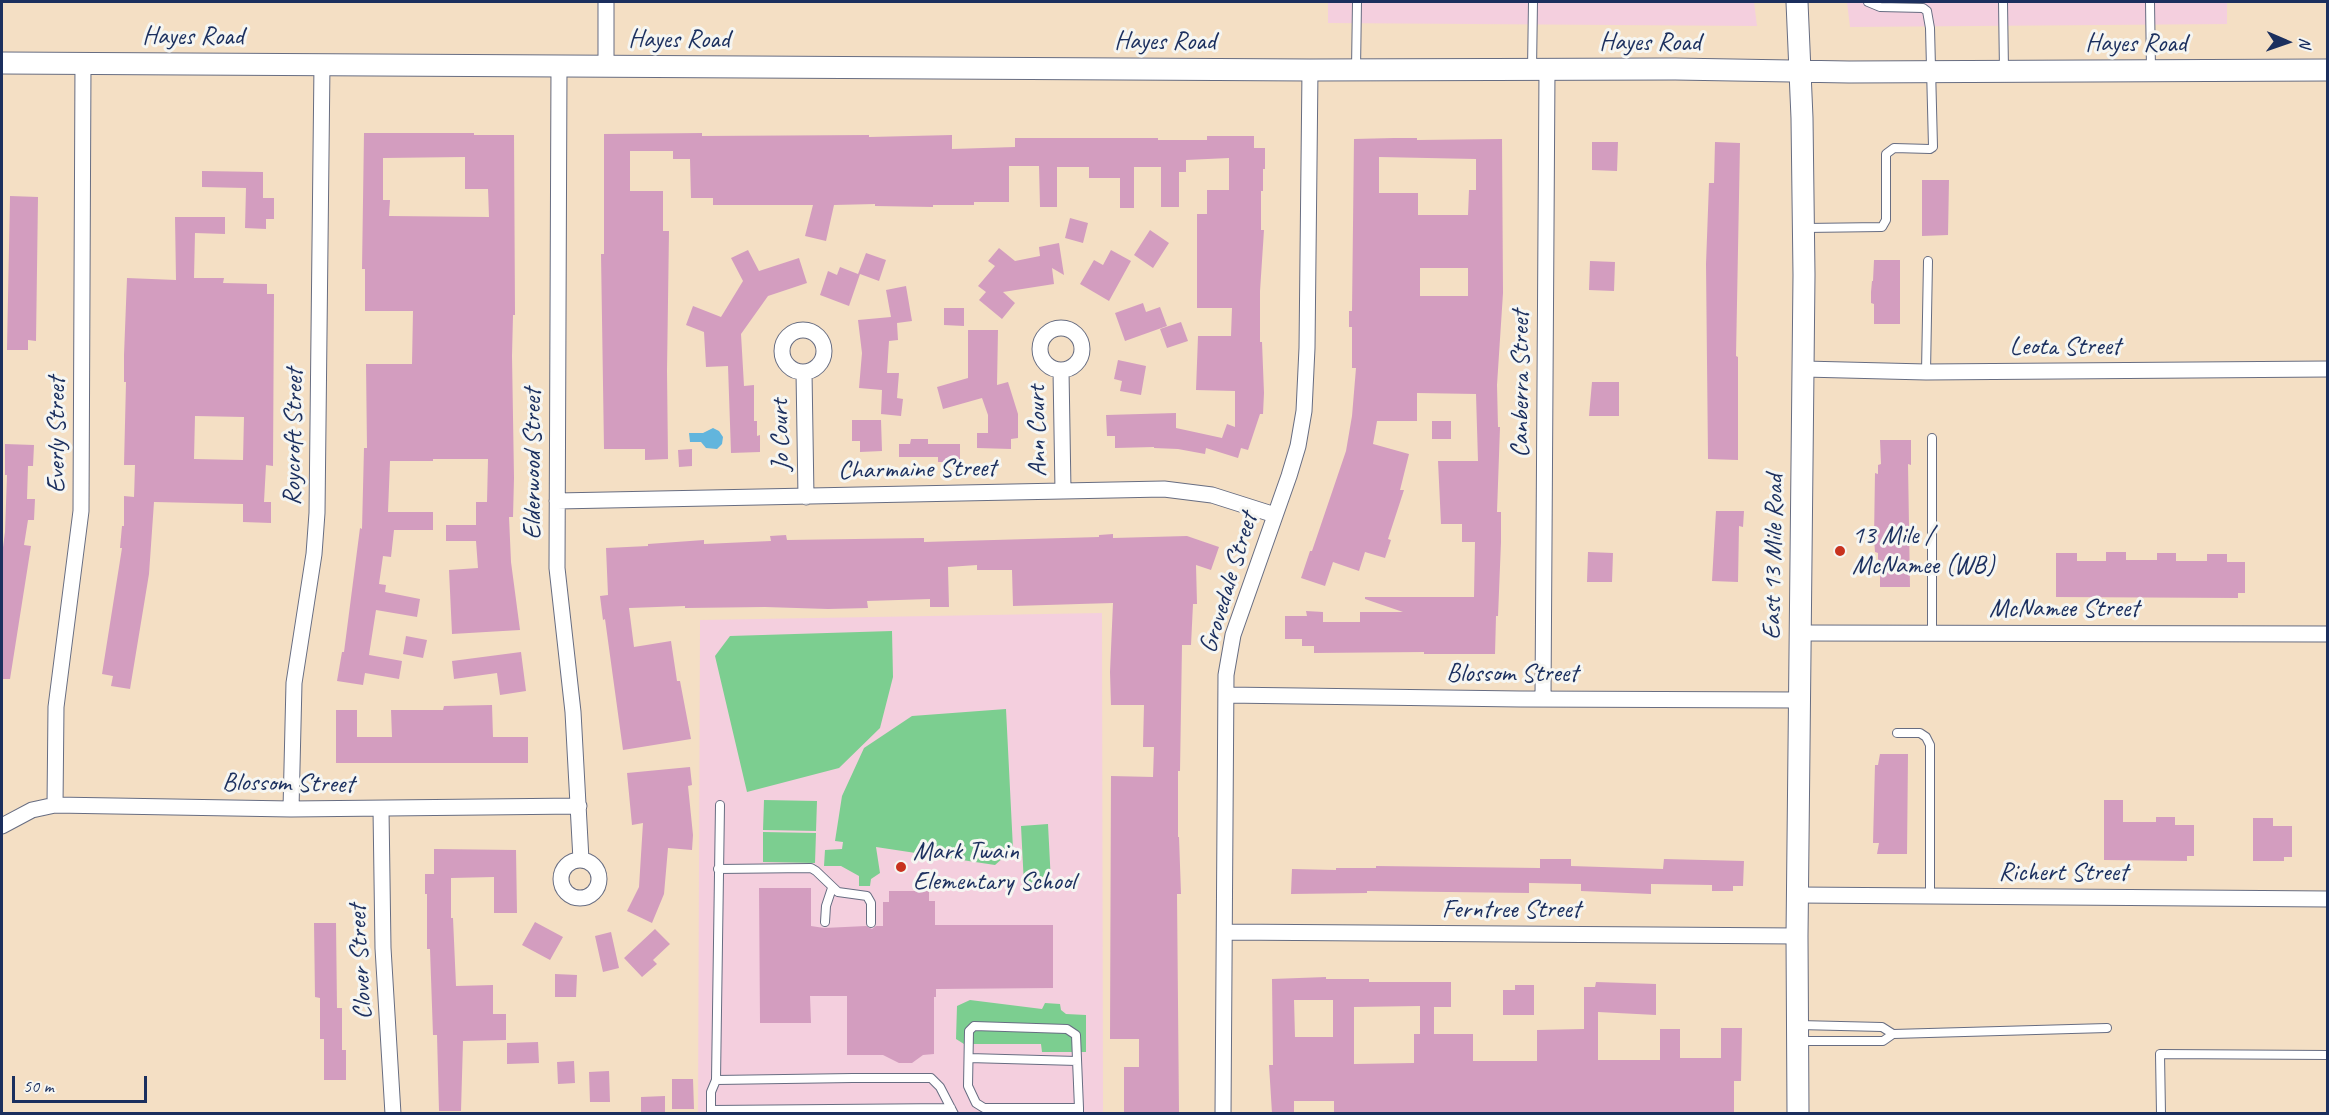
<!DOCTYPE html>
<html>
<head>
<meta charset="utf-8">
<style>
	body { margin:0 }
	#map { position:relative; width:2329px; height:1115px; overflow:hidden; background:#f4dfc4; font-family:Caveat,sans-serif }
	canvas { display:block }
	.frame { position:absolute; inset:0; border:3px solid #1b2f5e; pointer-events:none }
	.north { position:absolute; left:2257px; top:12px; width:60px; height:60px; -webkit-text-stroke:4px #f6f6f2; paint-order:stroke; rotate:92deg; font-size:16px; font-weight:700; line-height:24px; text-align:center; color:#1b2f5e }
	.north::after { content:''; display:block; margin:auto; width:21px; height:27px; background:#1b2f5e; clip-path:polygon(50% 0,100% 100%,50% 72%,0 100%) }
	.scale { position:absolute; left:12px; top:1076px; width:135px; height:27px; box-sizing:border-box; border:3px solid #1b2f5e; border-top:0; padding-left:8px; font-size:18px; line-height:21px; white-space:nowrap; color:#1b2f5e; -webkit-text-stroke:4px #f6f6f2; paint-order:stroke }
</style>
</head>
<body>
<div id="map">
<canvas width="2329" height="1115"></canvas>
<div class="frame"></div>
<div class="north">N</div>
<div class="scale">50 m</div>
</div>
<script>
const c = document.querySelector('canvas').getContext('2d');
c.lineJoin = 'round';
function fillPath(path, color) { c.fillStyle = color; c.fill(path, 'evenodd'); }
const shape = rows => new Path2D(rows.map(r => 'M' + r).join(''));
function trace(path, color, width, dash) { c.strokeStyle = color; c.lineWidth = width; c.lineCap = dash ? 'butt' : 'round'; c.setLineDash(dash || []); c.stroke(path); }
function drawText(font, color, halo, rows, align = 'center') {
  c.font = font + ' Caveat,sans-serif'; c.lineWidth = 6; c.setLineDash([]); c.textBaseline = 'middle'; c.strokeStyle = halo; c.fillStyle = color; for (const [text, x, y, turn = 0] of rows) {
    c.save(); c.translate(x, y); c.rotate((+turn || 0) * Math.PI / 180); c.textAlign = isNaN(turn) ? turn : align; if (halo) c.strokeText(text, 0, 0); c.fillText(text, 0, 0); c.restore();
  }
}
fillPath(shape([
	[1328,2,1754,2,1757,26,1328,23],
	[1847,2,2227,2,2227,24,1850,27],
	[1102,613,1103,1113,698,1114,700,620]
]), '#f4cfde');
fillPath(shape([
	[892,631,893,677,880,728,839,768,747,792,715,656,730,636],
	[1006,709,1013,849,995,865,876,847,880,873,871,879,870,886,859,886,859,876,841,866,824,866,825,850,842,849,843,842,835,841,842,796,864,748,912,716],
	[764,800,817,801,816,831,763,830],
	[1048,824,1051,883,1024,885,1021,826],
	[763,832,816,833,815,863,763,862],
	[970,1000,1042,1009,1045,1003,1060,1004,1061,1010,1066,1014,1086,1015,1086,1052,1042,1052,1041,1044,964,1044,956,1039,957,1006]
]), '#7cce90');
fillPath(shape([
	[713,428,719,431,723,437,722,444,717,449,706,448,701,442,690,442,689,433,703,433]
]), '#62b5dd');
fillPath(shape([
	[364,133,474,133,474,135,514,135,515,315,513,315,512,356,514,478,513,517,509,517,511,562,520,630,452,634,449,570,478,568,476,541,446,541,446,525,476,525,476,502,487,502,488,459,433,459,433,461,390,461,388,512,433,512,433,530,394,530,391,557,383,556,379,584,386,585,385,592,420,599,417,617,376,610,369,655,402,661,399,679,365,673,363,685,337,681,342,652,344,652,360,528,362,529,364,448,367,448,366,364,412,364,413,311,365,311,365,269,362,269],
	[465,157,465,189,488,189,489,217,389,216,390,200,383,200,383,158],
	[702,133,702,136,869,135,869,137,952,135,952,149,1015,147,1015,138,1158,138,1158,140,1207,140,1207,136,1254,136,1254,148,1265,148,1265,169,1263,169,1263,191,1261,191,1261,230,1264,230,1260,291,1260,342,1262,342,1264,393,1263,414,1260,414,1248,450,1241,448,1238,458,1206,448,1205,454,1178,449,1154,448,1154,447,1115,448,1115,436,1107,436,1106,415,1176,413,1176,428,1222,438,1227,424,1235,427,1235,391,1196,390,1198,336,1231,336,1232,308,1197,308,1197,214,1207,214,1207,190,1229,190,1229,158,1186,160,1186,172,1179,172,1179,207,1161,207,1161,167,1134,167,1134,208,1120,208,1120,178,1089,178,1089,167,1057,167,1057,207,1040,207,1039,166,1009,166,1009,202,974,202,974,205,933,205,933,207,875,206,875,204,834,205,826,241,805,236,813,205,713,205,713,198,691,198,690,159,673,159,673,151,630,151,630,191,663,191,663,231,669,231,667,371,668,459,645,460,645,449,604,449,601,254,604,254,604,134],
	[1394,138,1417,138,1417,140,1502,139,1503,293,1497,385,1498,427,1500,427,1497,512,1501,512,1501,542,1498,616,1496,616,1495,654,1424,654,1424,652,1314,653,1314,646,1302,646,1302,639,1285,639,1285,616,1307,616,1306,611,1323,612,1323,622,1360,622,1360,612,1403,612,1365,599,1365,597,1474,597,1475,542,1462,542,1462,524,1441,524,1438,461,1478,461,1476,394,1417,393,1417,421,1377,421,1373,444,1409,454,1400,490,1404,490,1388,539,1391,540,1385,558,1365,552,1359,571,1333,562,1325,586,1301,578,1310,551,1312,551,1346,451,1352,416,1356,368,1352,368,1352,327,1349,327,1349,311,1352,311,1354,139],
	[1379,157,1476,159,1476,190,1469,190,1468,215,1418,215,1418,193,1379,193],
	[1420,268,1468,268,1468,296,1420,296],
	[1592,142,1618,142,1617,171,1592,170],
	[1715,142,1740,143,1736,356,1738,357,1738,460,1708,459,1706,264,1709,183,1714,183],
	[202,171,263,172,263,198,274,198,274,219,266,219,266,229,245,228,246,188,202,187],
	[1922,180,1949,180,1948,235,1922,236],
	[10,196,38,197,36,341,28,340,28,350,7,350],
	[175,217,225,217,225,234,195,233,194,278,224,278,223,283,267,284,267,294,274,294,273,466,266,465,264,502,271,502,271,523,243,522,243,504,154,502,149,574,130,689,111,686,113,676,102,674,122,548,120,548,122,526,124,526,124,496,134,497,135,465,124,465,126,382,124,382,124,355,127,278,176,280],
	[195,416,244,417,243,460,194,459],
	[1070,218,1088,223,1083,243,1065,238],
	[1150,230,1169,243,1153,268,1134,255],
	[1059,243,1064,275,1052,268,1054,284,1003,292,1015,303,1002,319,979,300,986,292,978,286,995,266,988,261,999,248,1015,261,1040,256,1039,247],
	[748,250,759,271,799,258,807,283,768,296,741,334,744,386,754,385,754,421,757,421,757,436,760,435,760,452,731,453,728,366,706,367,704,332,686,325,693,306,721,317,743,281,731,258],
	[1111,250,1131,261,1109,301,1080,284,1094,260,1103,265],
	[866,253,886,260,879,281,860,274,849,306,820,295,828,271,837,275,840,267,858,274],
	[1874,260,1900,260,1900,324,1874,324,1874,304,1871,303,1871,292,1872,281,1873,281],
	[1590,261,1615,262,1614,291,1589,290],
	[906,286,912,321,897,323,898,340,889,341,887,373,899,373,897,398,903,399,901,416,881,414,882,390,859,388,862,353,858,320,891,317,886,290],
	[1143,303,1146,312,1160,307,1167,326,1125,341,1115,313],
	[944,308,964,308,964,326,944,325],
	[1181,322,1188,341,1167,348,1160,329],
	[968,330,998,330,997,385,1008,382,1018,414,1018,438,1011,439,1011,449,977,448,977,433,988,433,988,415,982,398,943,409,937,387,968,378],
	[1118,360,1146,366,1141,395,1120,391,1122,381,1114,379],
	[1592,382,1619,382,1619,416,1589,416],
	[852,420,881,420,882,451,860,452,860,441,852,441],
	[1432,421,1451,421,1451,439,1432,439],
	[911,439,928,439,928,444,960,444,960,462,938,462,938,457,899,457,899,444,910,444],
	[1880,440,1911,440,1911,465,1908,464,1910,587,1880,587,1880,562,1878,562,1878,553,1875,552,1874,538,1875,473,1878,474,1878,465,1881,464],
	[5,444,34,445,33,466,28,466,27,499,35,499,34,520,28,520,24,545,31,546,10,679,2,679,2,555,5,532,7,475,5,475],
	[692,449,692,466,679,467,678,450],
	[1716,511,1744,511,1743,527,1739,526,1738,582,1712,581],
	[1113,534,1113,538,1187,536,1219,547,1211,570,1196,565,1197,604,1193,604,1191,645,1182,645,1180,771,1178,771,1178,837,1179,837,1181,894,1177,894,1179,1113,1124,1113,1124,1067,1139,1067,1139,1039,1110,1039,1111,776,1153,777,1154,747,1143,747,1144,705,1111,705,1110,672,1113,603,1013,606,1012,570,977,570,977,565,948,567,949,607,930,607,930,599,867,601,868,608,828,609,765,607,685,608,685,606,629,608,634,647,671,641,677,681,680,681,691,739,623,750,605,619,603,620,600,596,608,595,606,548,648,546,648,544,704,540,704,544,771,541,770,536,786,535,787,540,924,538,924,542,1099,537,1099,535],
	[1588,552,1613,553,1612,582,1587,582],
	[2106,552,2126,552,2126,560,2157,560,2157,553,2176,553,2176,561,2207,561,2207,554,2227,554,2227,562,2245,562,2245,593,2238,593,2238,598,2056,597,2056,553,2077,553,2077,561,2106,561],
	[406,636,427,640,423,658,403,654],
	[521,652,526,691,500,695,497,673,454,679,452,661],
	[492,705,493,737,528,737,528,763,336,763,336,710,357,710,357,737,392,737,391,710,443,710,444,706],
	[1880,754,1908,754,1907,854,1877,854,1879,843,1873,843,1875,765,1878,765],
	[690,767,692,785,688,786,693,835,692,850,668,848,664,894,652,923,627,911,639,887,643,823,632,825,627,773],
	[2104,800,2123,800,2123,822,2156,822,2156,817,2175,817,2175,825,2194,825,2194,856,2187,856,2187,861,2104,860],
	[2253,818,2273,818,2273,826,2292,826,2292,857,2284,857,2284,861,2253,861],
	[434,849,516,850,517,913,494,913,494,877,451,878,451,918,453,918,456,986,493,985,493,1014,506,1014,506,1040,463,1041,461,1111,439,1111,437,1035,433,1035,430,949,427,949,427,894,425,894,425,874,434,874],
	[1540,859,1571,859,1571,866,1663,869,1664,859,1744,861,1743,886,1733,886,1733,891,1712,891,1712,885,1651,884,1651,894,1581,891,1581,884,1529,883,1529,893,1367,891,1367,893,1291,894,1292,869,1336,870,1336,868,1376,868,1376,866,1540,868],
	[759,888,811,888,811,926,824,928,866,926,872,929,876,926,883,926,883,902,889,902,889,891,929,891,929,901,935,901,935,925,1053,925,1053,988,936,989,936,997,934,997,934,1054,923,1055,912,1063,899,1063,883,1055,847,1055,847,996,810,996,811,1023,760,1023],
	[535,922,563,937,550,960,522,945],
	[314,923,336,923,337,1008,342,1008,342,1050,346,1050,346,1080,324,1080,324,1039,320,1039,320,998,315,997],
	[655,929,670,944,653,960,657,964,642,977,624,958],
	[611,932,619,968,603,972,595,936],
	[555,974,577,975,576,997,555,997],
	[1326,977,1326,979,1369,979,1369,982,1451,982,1451,1007,1434,1007,1434,1034,1473,1034,1473,1061,1537,1061,1537,1030,1584,1029,1584,987,1595,987,1596,982,1656,984,1656,1015,1598,1012,1598,1060,1660,1060,1660,1029,1680,1029,1680,1058,1721,1058,1721,1028,1742,1028,1741,1081,1734,1081,1734,1113,1334,1113,1334,1101,1294,1101,1294,1113,1272,1113,1269,1065,1273,1065,1272,979],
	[1294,1000,1333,1000,1333,1037,1295,1037],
	[1420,1006,1420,1034,1414,1034,1414,1063,1354,1064,1354,1007],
	[1515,985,1534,985,1534,1015,1503,1015,1503,990,1515,990],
	[538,1042,539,1063,507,1064,507,1043],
	[574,1061,575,1083,558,1084,557,1062],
	[609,1071,610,1102,590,1102,589,1072],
	[672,1079,693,1079,694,1109,672,1109],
	[665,1096,665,1113,641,1113,641,1097]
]), '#d39dbf');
const lane = shape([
	[2003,2,2004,71],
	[2150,2,2151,70],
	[1356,69,1357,2],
	[1532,69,1533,2],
	[1805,228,1882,227,1886,220,1886,154,1894,148,1930,149,1933,147,1930,28,1927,11,1923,8,1880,7,1868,2],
	[1926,372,1928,261],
	[1932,438,1932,632],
	[1897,733,1920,733,1926,737,1930,745,1930,896],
	[718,869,811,868,816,871,838,892,867,896,871,903,871,923],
	[825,922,826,906,832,888],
	[1799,1025,1882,1027,1893,1034,2107,1028],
	[1799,1041,1883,1041,1893,1034],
	[969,1058,1077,1061],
	[716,1080,720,805],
	[711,1110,951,1108],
	[711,1114,711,1092,716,1080,853,1078,931,1078,940,1087,954,1114],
	[1079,1114,1079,1108,1076,1035,1067,1029,974,1026,969,1031,968,1086,976,1103,984,1108,1079,1108],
	[2161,1114,2160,1054,2328,1055]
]);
const street = shape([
	[606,2,606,67],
	[559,66,557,568,573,712,581,860],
	'1040 349a21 21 0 1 1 42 0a21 21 0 1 1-42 0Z',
	'782 351a21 21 0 1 1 42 0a21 21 0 1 1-42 0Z',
	[1804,369,1926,372,2328,369],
	[1061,370,1063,491],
	[804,372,806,497],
	[557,501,1164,489,1212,495,1275,515],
	[1801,633,2328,634],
	[1226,695,1520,699,1799,700],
	[1543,698,1547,70],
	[55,805,56,707,81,511,83,63],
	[291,809,294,683,314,554,317,513,322,64],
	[381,809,383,948,393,1114],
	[2,826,32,810,55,805,291,809,579,806],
	'561 879a19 19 0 1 1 38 0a19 19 0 1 1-38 0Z',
	[1798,895,2328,899],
	[1225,932,1797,936],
	[1223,1114,1226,675,1233,635,1289,476,1298,446,1304,411,1307,348,1310,70]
]);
const secondary = shape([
	[1797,2,1802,118,1804,275,1797,936,1798,1114],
	[2,63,1310,70,1675,69,1849,72,2328,70]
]);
trace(lane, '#676d82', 10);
trace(street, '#676d82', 17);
trace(secondary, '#676d82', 23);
trace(lane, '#fff', 8);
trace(street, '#fff', 15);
trace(secondary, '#fff', 21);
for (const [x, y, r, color] of [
	[1840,551,6,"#c8321e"],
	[901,867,6,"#c8321e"]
]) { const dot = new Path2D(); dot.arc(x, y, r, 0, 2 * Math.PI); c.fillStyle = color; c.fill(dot); trace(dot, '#f6f6f2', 2); }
drawText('26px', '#1b2f5e', '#f6f6f2', [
	["Hayes Road",193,37],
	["Hayes Road",679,40],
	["Hayes Road",1165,42],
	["Hayes Road",1650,43],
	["Hayes Road",2136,44],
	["Leota Street",2065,347],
	["Canberra Street",1521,384,-90],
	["Ann Court",1038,431,-91],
	["Everly Street",57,435,-90],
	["Jo Court",781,435,-91],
	["Roycroft Street",294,437,-89],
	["Elderwood Street",533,464,-90],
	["Charmaine Street",917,470,-1],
	["East 13 Mile Road",1774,557,-89],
	["Grovedale Street",1229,583,-73],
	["McNamee Street",2064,609],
	["Blossom Street",1512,674],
	["Blossom Street",288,784,1],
	["Richert Street",2063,873],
	["Ferntree Street",1511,910],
	["Clover Street",361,962,-93]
]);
drawText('26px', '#1b2f5e', '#f6f6f2', [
	["13 Mile /",1852,536],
	["McNamee (WB)",1852,566],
	["Mark Twain",913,852],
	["Elementary School",913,882]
], 'left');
</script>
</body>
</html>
